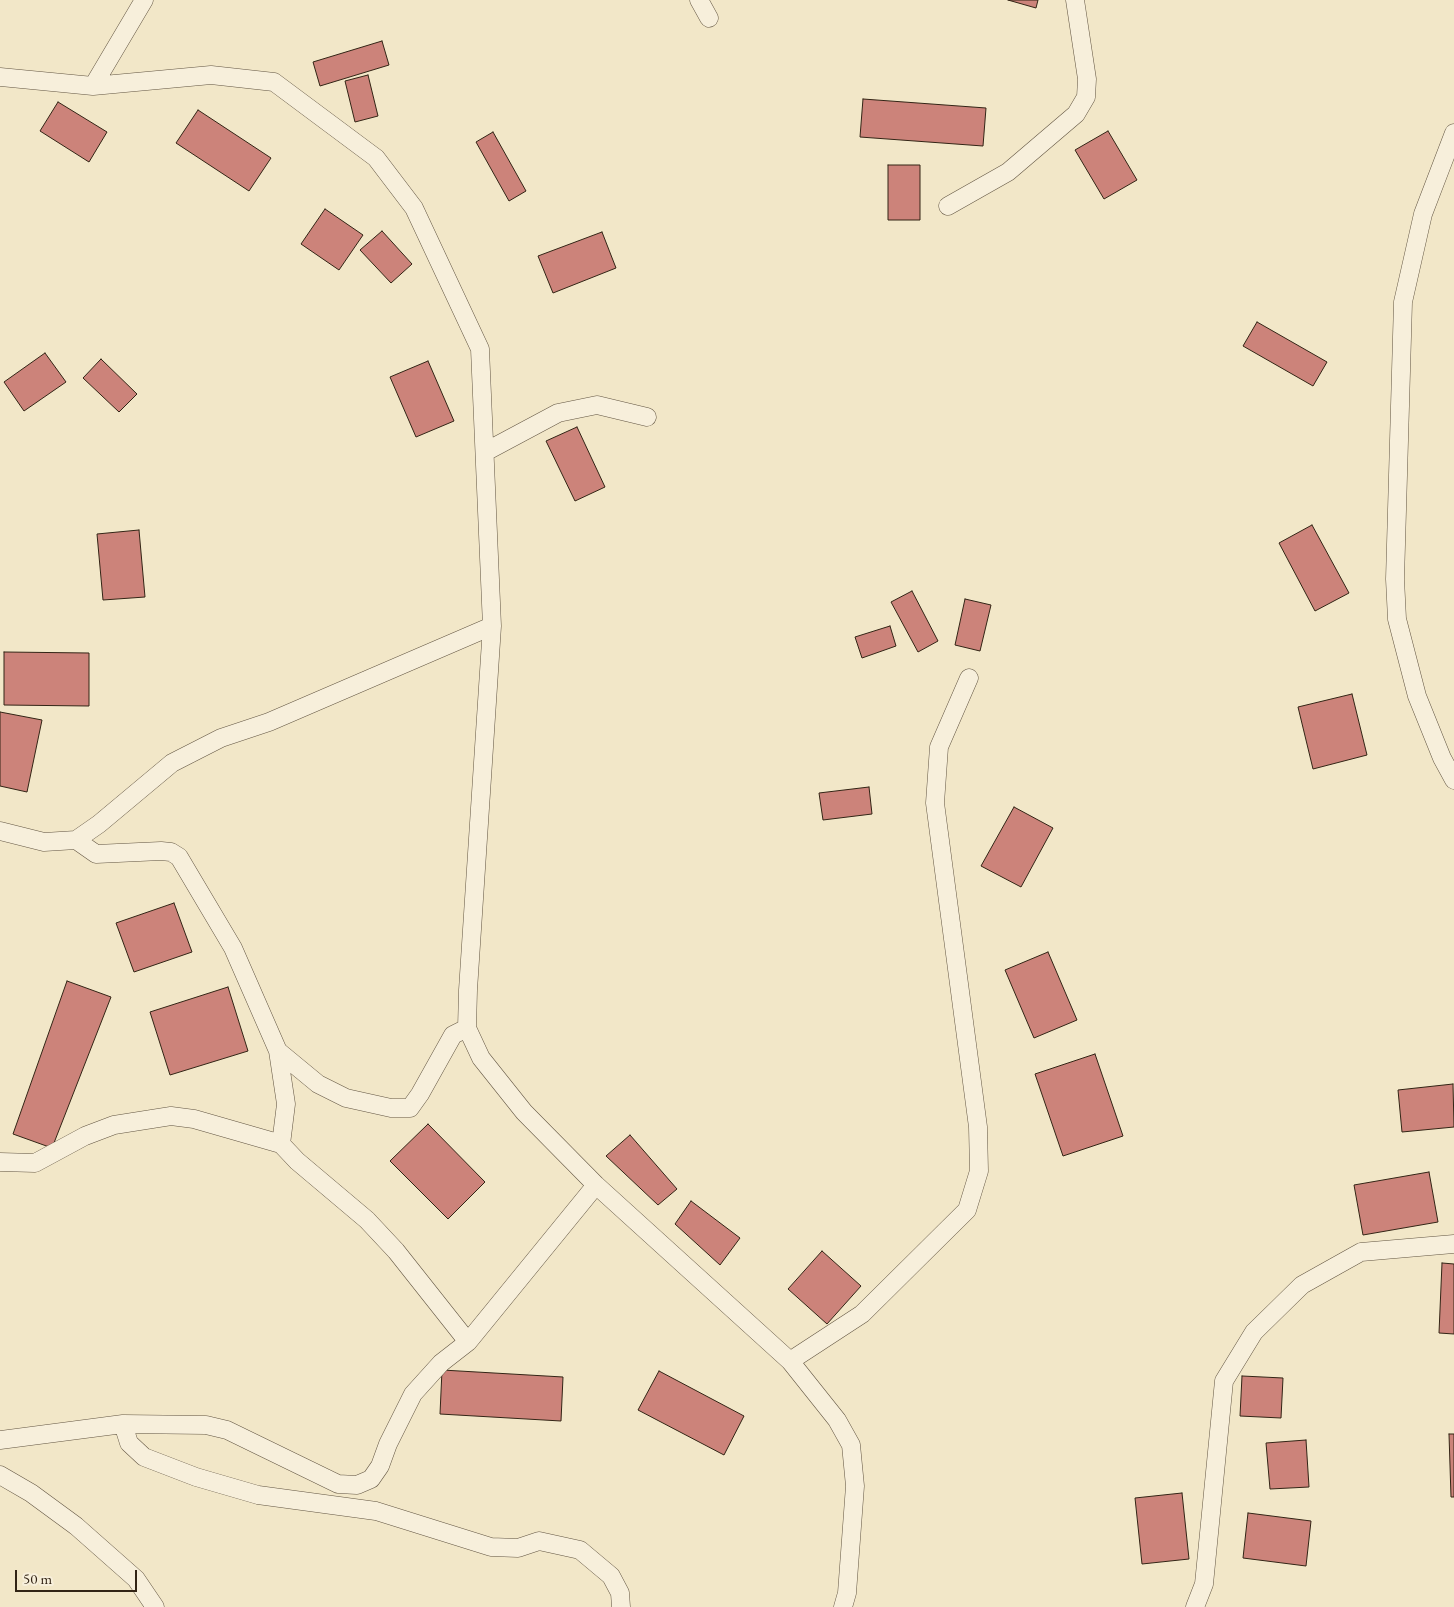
<!DOCTYPE html>
<html>
<head>
<meta charset="utf-8">
<style>
	body { margin:0 }
	#map { position:relative; width:1454px; height:1607px; overflow:hidden; background:#f2e7c8; font-family:"EB Garamond",serif }
	canvas { display:block }
	.scale { position:absolute; left:15px; top:1570px; width:122px; height:22px; box-sizing:border-box; border:2px solid #322415; border-top:0; padding-left:6px; font-size:15px; line-height:18px; white-space:nowrap; color:#322415; -webkit-text-stroke:4px #f7efdb; paint-order:stroke }
</style>
</head>
<body>
<div id="map">
<canvas width="1454" height="1607"></canvas>
<div class="scale">50 m</div>
</div>
<script>
const c = document.querySelector('canvas').getContext('2d');
c.lineJoin = 'round';
function fillPath(path, color) { c.fillStyle = color; c.fill(path, 'evenodd'); }
const shape = rows => new Path2D(rows.map(r => 'M' + r).join(''));
function trace(path, color, width, dash) { c.strokeStyle = color; c.lineWidth = width; c.lineCap = dash ? 'butt' : 'round'; c.setLineDash(dash || []); c.stroke(path); }
const building = shape([
	[1008,0,1038,0,1036,8,1008,0],
	[382,41,389,65,320,86,313,62,382,41],
	[368,75,378,116,355,122,345,81,368,75],
	[863,99,986,108,983,146,860,137,863,99],
	[58,102,107,132,89,162,40,131,58,102],
	[198,110,271,158,249,191,176,143,198,110],
	[1108,131,1137,180,1104,199,1075,150,1108,131],
	[493,132,526,191,509,201,476,142,493,132],
	[888,165,920,165,920,220,888,220,888,165],
	[325,209,363,235,339,270,301,244,325,209],
	[382,231,412,264,391,283,360,250,382,231],
	[602,232,616,268,553,293,538,256,602,232],
	[1257,322,1327,362,1313,386,1243,346,1257,322],
	[45,353,66,382,24,411,4,382,45,353],
	[101,359,137,394,119,412,83,378,101,359],
	[428,361,454,421,416,437,390,377,428,361],
	[577,427,605,487,575,501,546,441,577,427],
	[1312,525,1349,593,1315,611,1279,543,1312,525],
	[139,530,145,597,103,600,97,534,139,530],
	[912,591,938,641,918,652,891,602,912,591],
	[965,599,991,605,980,651,955,645,965,599],
	[890,626,896,646,862,658,855,637,890,626],
	[4,652,89,653,89,706,4,705,4,652],
	[1352,694,1367,755,1313,769,1298,707,1352,694],
	[0,712,42,720,27,792,0,786,0,712],
	[869,787,872,814,823,820,819,793,869,787],
	[1014,807,1053,828,1021,887,981,866,1014,807],
	[174,903,192,952,134,972,116,923,174,903],
	[1048,952,1077,1020,1034,1038,1005,970,1048,952],
	[67,981,111,997,52,1148,13,1134,67,981],
	[228,987,248,1051,170,1075,150,1012,228,987],
	[1095,1054,1123,1136,1063,1156,1035,1074,1095,1054],
	[1453,1084,1454,1127,1402,1132,1398,1090,1453,1084],
	[428,1124,485,1182,448,1219,390,1161,428,1124],
	[630,1135,677,1189,658,1205,606,1156,630,1135],
	[1429,1172,1438,1222,1363,1235,1354,1185,1429,1172],
	[691,1201,740,1238,720,1265,675,1224,691,1201],
	[822,1251,861,1286,827,1324,788,1289,822,1251],
	[1442,1263,1454,1264,1454,1334,1439,1333,1442,1263],
	[442,1370,563,1377,561,1421,440,1414,442,1370],
	[659,1371,744,1416,724,1455,638,1410,659,1371],
	[1242,1376,1283,1378,1281,1418,1240,1416,1242,1376],
	[1449,1434,1454,1434,1454,1497,1451,1497,1449,1434],
	[1306,1440,1309,1487,1270,1489,1266,1443,1306,1440],
	[1182,1493,1189,1559,1142,1564,1135,1498,1182,1493],
	[1248,1513,1311,1521,1306,1566,1243,1558,1248,1513]
]);
fillPath(building, '#cc837a');
trace(building, '#322415', 1);
const minor = shape([
	[699,0,709,18],
	[0,77,93,86,211,75,274,82,376,158,414,208,480,349,492,626,468,990,467,1028,481,1058,524,1112,596,1185,790,1361,837,1420,851,1445,855,1486,847,1593,843,1607],
	[93,86,144,0],
	[1454,133,1423,214,1403,302,1395,579,1397,619,1417,696,1442,758,1454,780],
	[948,206,1008,172,1076,114,1086,97,1087,79,1075,0],
	[485,452,558,413,597,405,647,417],
	[0,831,44,842,76,840,99,824,172,763,221,738,269,722,492,626],
	[76,840,96,854,161,851,171,852,179,857,233,948,278,1051,286,1104,281,1144],
	[278,1051,318,1084,346,1098,391,1108,410,1108,420,1094,453,1035,467,1028],
	[0,1162,35,1163,85,1136,114,1125,171,1116,194,1119,281,1144,297,1161,367,1220,396,1251,468,1342],
	[790,1361,862,1314,967,1210,979,1171,978,1127,935,803,939,747,969,678],
	[123,1424,129,1443,144,1457,196,1477,258,1495,376,1511,491,1547,518,1548,539,1541,580,1550,611,1576,620,1593,621,1607],
	[0,1440,123,1424,206,1425,227,1430,338,1484,357,1485,371,1479,380,1466,388,1444,413,1394,441,1363,468,1342,596,1185],
	[0,1475,31,1493,76,1526,136,1579,155,1607],
	[1195,1607,1204,1584,1224,1381,1254,1332,1302,1285,1361,1252,1454,1244]
]);
trace(minor, '#625542', 19);
trace(minor, '#f7efdb', 18);
</script>
</body>
</html>
